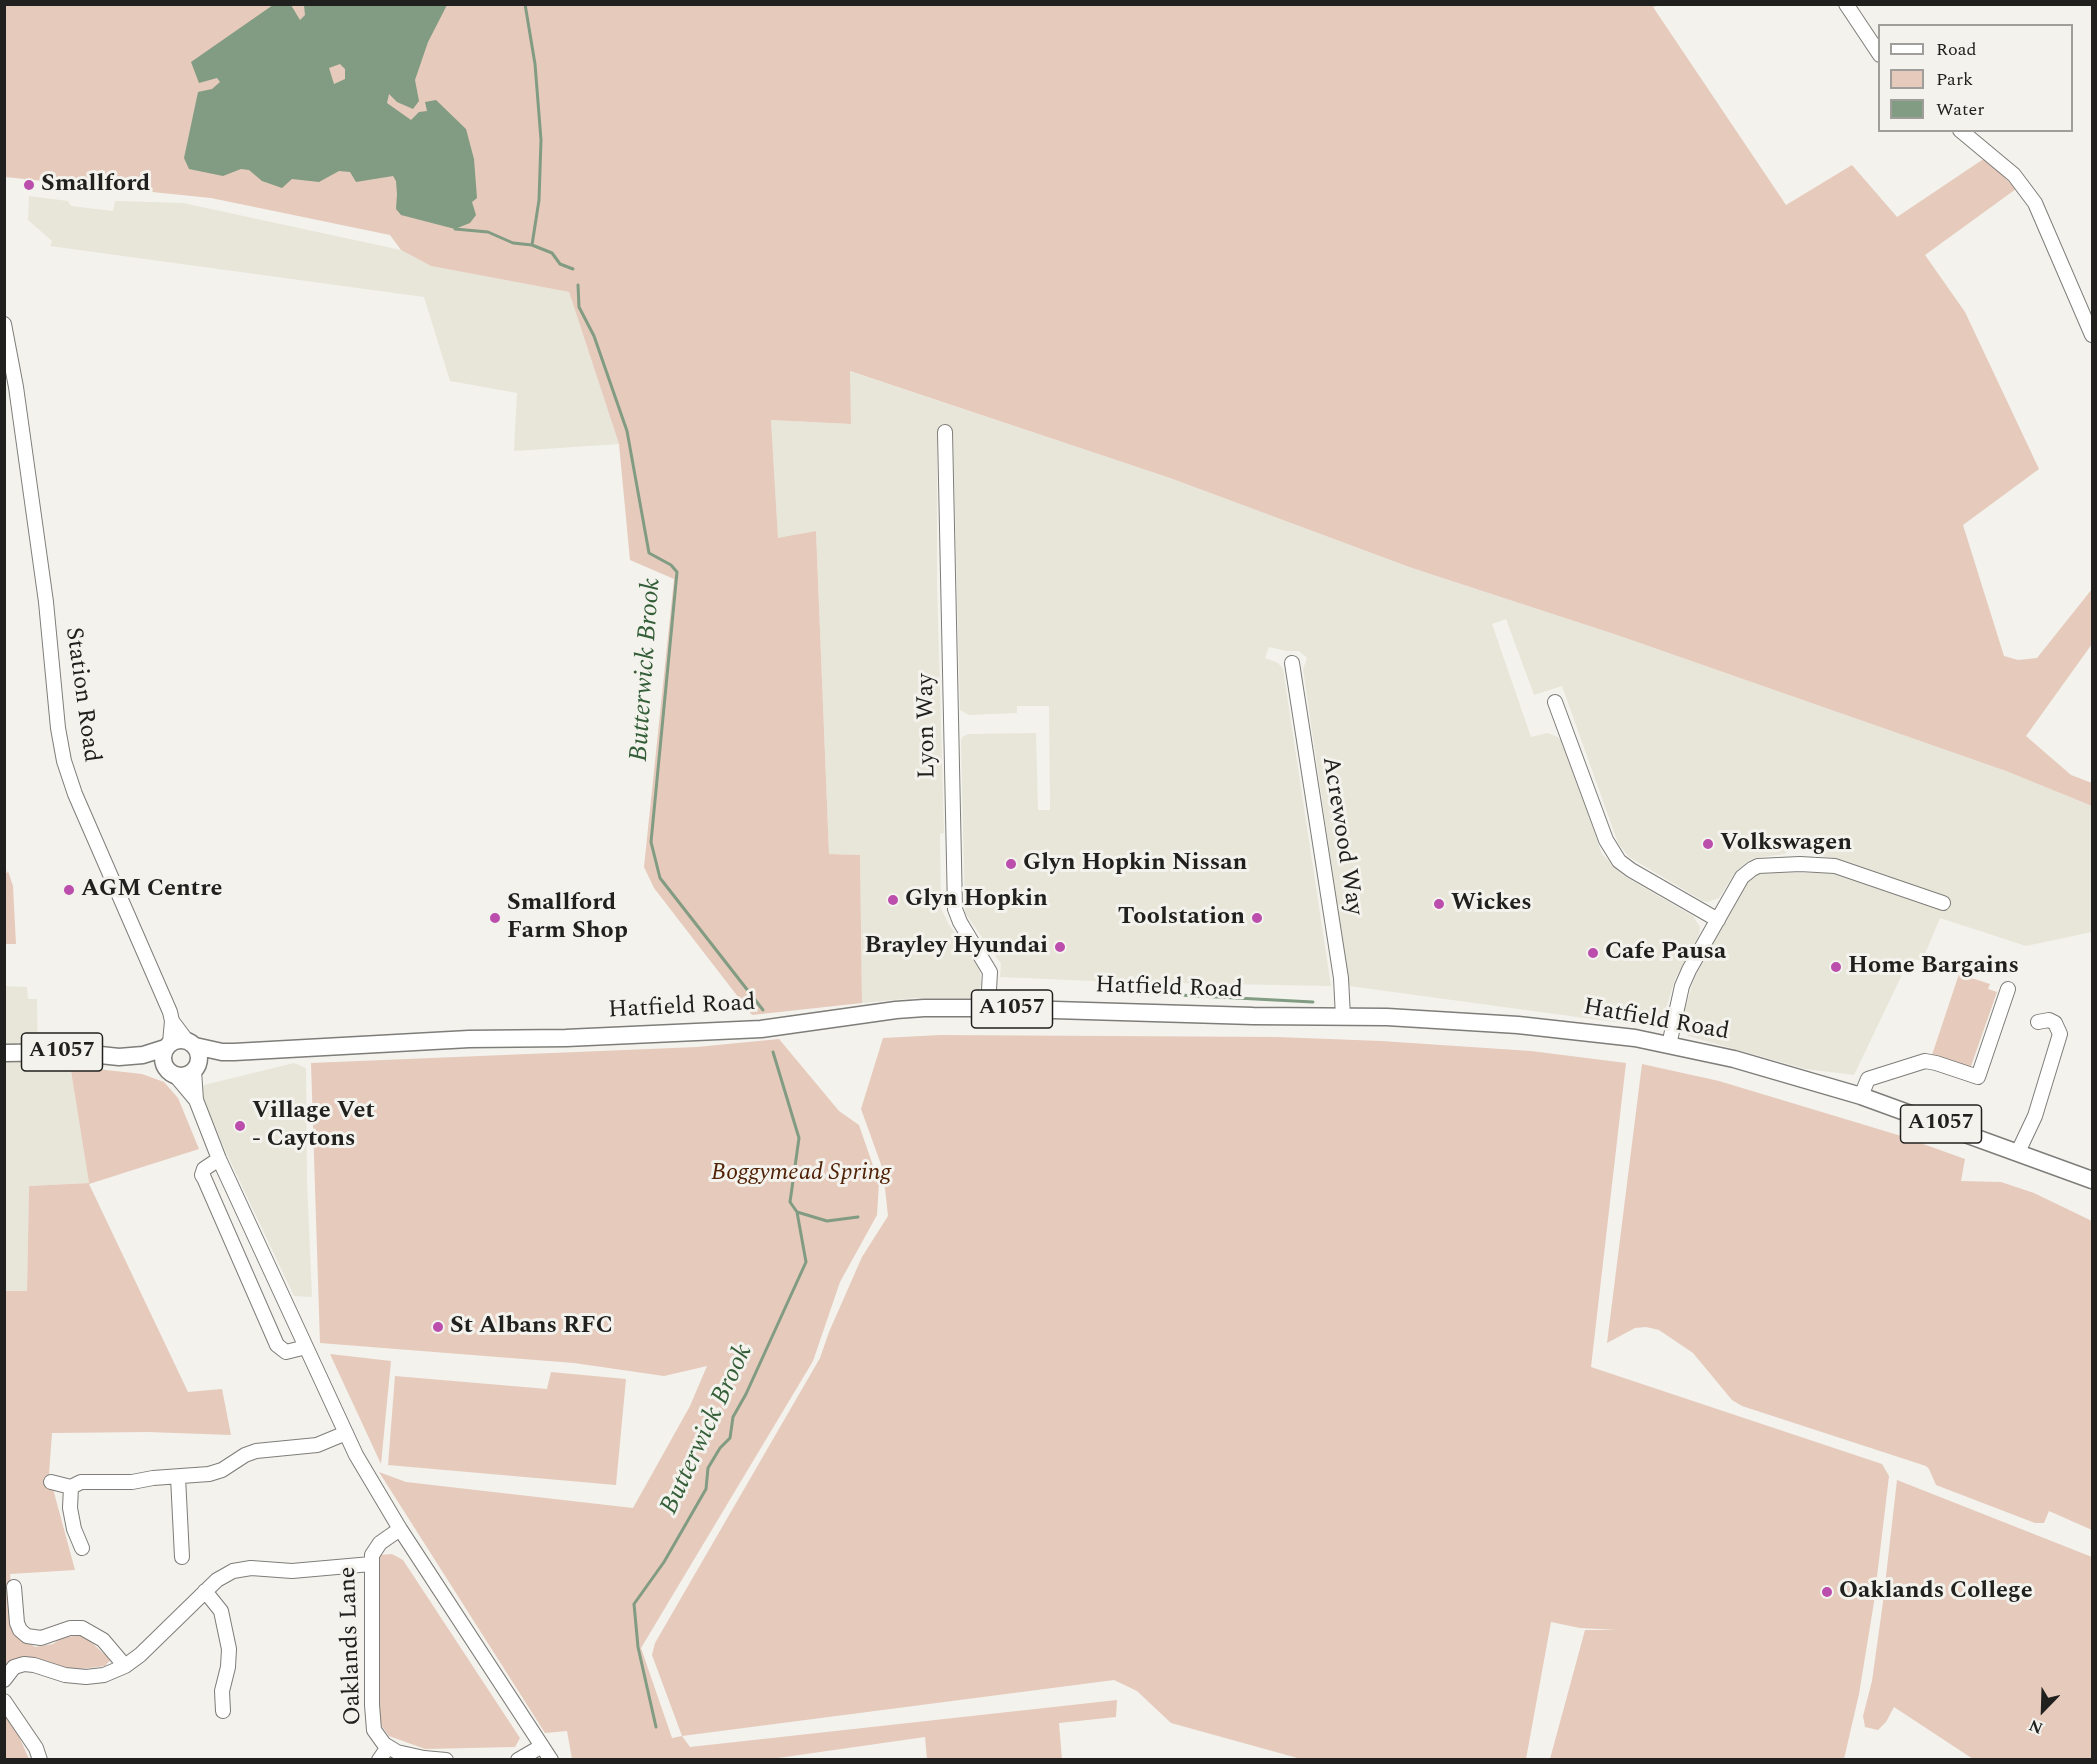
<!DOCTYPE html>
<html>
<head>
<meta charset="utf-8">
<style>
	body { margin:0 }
	#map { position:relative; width:2097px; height:1764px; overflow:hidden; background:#f3f2ed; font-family:Spectral,serif }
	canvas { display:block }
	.frame { position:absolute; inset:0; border:6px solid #20201e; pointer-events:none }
	.legend { position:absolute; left:1878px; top:24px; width:195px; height:108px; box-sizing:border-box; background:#f3f2ed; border:2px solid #9f9e9a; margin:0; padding:8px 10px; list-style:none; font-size:18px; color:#20201e }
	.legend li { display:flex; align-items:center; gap:12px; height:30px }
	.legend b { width:30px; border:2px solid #9f9e9a }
	.north { position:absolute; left:2013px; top:1680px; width:60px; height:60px; -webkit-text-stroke:4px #f3f2ed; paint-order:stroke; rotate:203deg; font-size:16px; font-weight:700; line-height:24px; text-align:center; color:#20201e }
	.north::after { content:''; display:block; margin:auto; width:21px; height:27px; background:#20201e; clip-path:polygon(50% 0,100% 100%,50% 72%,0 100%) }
</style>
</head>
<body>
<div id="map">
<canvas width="2097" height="1764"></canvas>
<div class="frame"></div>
<ul class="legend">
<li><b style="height:8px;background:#fff"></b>Road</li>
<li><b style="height:16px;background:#e6cabc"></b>Park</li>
<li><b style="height:16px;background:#819c82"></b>Water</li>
</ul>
<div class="north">N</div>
</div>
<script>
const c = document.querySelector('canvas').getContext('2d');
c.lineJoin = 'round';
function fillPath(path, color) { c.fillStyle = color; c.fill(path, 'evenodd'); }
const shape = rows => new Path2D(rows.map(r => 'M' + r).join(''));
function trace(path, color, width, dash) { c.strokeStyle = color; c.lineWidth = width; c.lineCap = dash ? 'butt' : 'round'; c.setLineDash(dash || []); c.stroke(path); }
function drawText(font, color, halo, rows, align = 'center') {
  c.font = font + ' Spectral,serif'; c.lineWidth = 6; c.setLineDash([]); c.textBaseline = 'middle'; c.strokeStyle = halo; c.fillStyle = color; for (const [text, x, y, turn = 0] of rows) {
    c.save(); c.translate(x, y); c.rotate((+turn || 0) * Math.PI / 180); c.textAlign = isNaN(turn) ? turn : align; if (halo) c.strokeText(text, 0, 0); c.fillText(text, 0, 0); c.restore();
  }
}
fillPath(shape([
	[29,196,68,201,71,206,113,211,115,201,183,203,401,250,431,266,569,292,619,444,514,451,517,393,450,381,424,297,50,246,52,241,28,220],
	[849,371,1170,478,1412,568,1617,635,2006,771,2092,806,2092,932,2026,946,1940,918,1922,961,1910,958,1854,1075,1806,1069,1688,1036,1684,1028,1682,1018,1695,976,1753,872,1833,873,1837,859,1816,855,1810,850,1808,844,1791,843,1785,854,1754,858,1748,861,1736,871,1719,898,1708,902,1703,901,1629,857,1618,843,1562,686,1534,695,1506,619,1492,624,1531,737,1547,733,1558,737,1563,742,1602,854,1624,876,1693,916,1700,927,1699,935,1675,979,1662,1021,1651,1027,1349,986,1303,669,1307,658,1299,651,1286,651,1269,647,1265,658,1278,663,1283,669,1331,986,1117,982,1000,977,1001,964,965,913,961,742,962,737,968,734,1036,733,1038,810,1050,810,1049,706,1017,706,1017,713,969,715,960,710,953,433,937,433,937,583,944,833,940,834,941,908,948,923,980,970,981,984,979,990,971,998,915,998,862,1003,860,855,829,854,816,531,778,539,771,420,851,424],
	[5,986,27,987,28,999,37,999,38,1068,71,1071,89,1183,29,1186,27,1292,5,1291],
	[294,1063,306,1068,307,1181,312,1297,294,1296,225,1150,200,1092,204,1085]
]), '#e8e6d9');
fillPath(shape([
	[5,5,1660,5,1653,7,1786,205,1852,165,1897,217,1985,158,2016,189,1925,255,1965,312,2039,469,1963,525,2004,656,2018,660,2037,658,2092,589,2092,644,2026,736,2071,775,2092,783,2092,806,2006,771,1617,635,1412,568,1170,478,850,371,851,424,771,420,778,538,816,531,829,854,860,855,862,1003,752,1015,654,888,644,867,674,579,630,560,619,444,569,292,431,266,401,250,390,235,211,198,5,177],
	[8,871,13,886,16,944,5,944,5,875],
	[1959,974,1990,984,1988,989,1997,992,1970,1069,1931,1058],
	[940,1035,1277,1037,1381,1041,1531,1051,1626,1063,1591,1367,1882,1464,1889,1476,1874,1602,1859,1694,1844,1759,1550,1759,1585,1630,1617,1630,1580,1628,1551,1622,1526,1759,1301,1759,1171,1723,1137,1691,1114,1680,682,1736,690,1747,1117,1700,1116,1717,1059,1723,1062,1759,927,1759,925,1737,764,1760,572,1759,567,1731,545,1733,379,1472,406,1482,633,1508,690,1406,707,1366,664,1376,574,1363,320,1343,311,1063,697,1047,779,1039,839,1111,859,1125,879,1183,877,1215,840,1282,813,1361,641,1648,672,1738,682,1736,652,1655,655,1643,820,1358,829,1332,862,1257,888,1216,883,1170,861,1109,883,1038],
	[1642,1064,1719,1081,1898,1135,1965,1159,1961,1181,2001,1182,2034,1193,2092,1221,2092,1530,2049,1511,2044,1523,2035,1523,1936,1485,1929,1469,1926,1466,1742,1406,1732,1400,1693,1353,1659,1330,1646,1327,1635,1328,1607,1343],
	[79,1067,142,1074,164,1082,178,1098,199,1149,89,1184,188,1392,222,1389,231,1435,148,1432,52,1433,49,1474,75,1570,10,1574,14,1625,21,1638,35,1647,53,1644,61,1638,81,1635,90,1637,90,1641,104,1654,110,1653,112,1658,105,1666,81,1669,65,1668,28,1657,15,1659,16,1662,5,1671,4,1291,27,1291,29,1186,89,1183,71,1071],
	[330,1354,391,1361,381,1464],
	[551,1372,626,1379,616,1485,388,1465,395,1376,547,1389],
	[1897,1480,2092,1557,2092,1759,1973,1759,1894,1707,1886,1722,1878,1730,1865,1727,1863,1716,1872,1681,1883,1602],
	[392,1554,403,1560,520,1738,515,1747,425,1749,389,1736,378,1721,379,1555],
	[4,1711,12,1721,29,1759,5,1759]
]), '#e6cabc');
fillPath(shape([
	[273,5,291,5,300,20,305,15,304,5,447,5,428,42,415,80,419,101,413,109,397,102,389,94,387,103,411,120,419,112,427,111,425,102,436,100,466,129,474,159,477,198,472,202,476,215,470,223,455,229,401,215,396,209,397,194,396,181,393,176,356,182,350,172,339,171,319,182,292,179,282,188,262,181,249,170,241,169,223,176,189,169,184,158,198,92,212,89,220,82,217,78,199,83,191,62],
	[340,64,345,69,345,79,334,84,329,68]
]), '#819c82');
trace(shape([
	[525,4,535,64,541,140,539,200,532,245],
	[455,229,488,232,513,243,532,245,552,253,560,264,573,269],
	[578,285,579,307,594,336,627,431,649,553,671,565,677,572,651,842,660,878,763,1010],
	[1160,994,1313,1002],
	[773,1052,799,1138,790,1202,797,1212,827,1221,858,1217],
	[656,1727,638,1647,634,1604,664,1562,706,1489,708,1468,720,1448,730,1438,733,1417,746,1394,806,1262,797,1212]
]), '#819c82', 3);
const minor = shape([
	[1846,4,1880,55],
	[1960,130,2014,175,2035,203,2092,335],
	[4,324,16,387,46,602,58,728,64,761,75,794,170,1012,172,1021,170,1043],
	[945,432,955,909,960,922,990,972,988,1008],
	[1292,663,1341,978,1343,1017],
	[1555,702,1606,840,1619,861,1631,870,1718,920],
	[172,1021,187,1041],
	[1669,1045,1682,986,1689,970,1742,877,1752,869,1758,866,1800,864,1835,866,1943,903],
	[194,1071,196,1100,219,1159,356,1455,400,1529,551,1760],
	[175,1075,196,1100],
	[1861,1096,1868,1079,1925,1061,1936,1063,1978,1077,2008,989],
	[2018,1152,2035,1116,2060,1034,2055,1023,2049,1020,2038,1022],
	[219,1159,204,1169,202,1175,204,1178,277,1345,286,1352,306,1347],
	[178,1477,182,1557],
	[51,1482,71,1487,81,1482,132,1482,153,1478,209,1474,222,1470,245,1455,256,1451,317,1445,346,1433],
	[71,1487,70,1508,74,1529,82,1548],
	[400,1529,380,1543,372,1555,372,1705,374,1730,384,1744,397,1752,424,1758,446,1760],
	[14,1587,17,1623,20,1630,27,1636,41,1638,70,1628,82,1628,103,1640,125,1666],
	[205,1591,221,1611,229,1649,228,1667,222,1691,223,1711],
	[4,1680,14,1667,24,1664,34,1665,65,1675,86,1677,104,1675,125,1666,140,1655,217,1580,233,1571,251,1568,292,1571,371,1564],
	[4,1701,36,1748,40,1760],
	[379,1760,388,1747],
	[518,1760,542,1746]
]);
const major = shape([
	'163 1058a18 18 0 1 1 36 0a18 18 0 1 1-36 0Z',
	[195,1046,222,1052,234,1052,469,1039,566,1038,761,1029,896,1010,924,1008,988,1008,1253,1016,1387,1017,1518,1025,1635,1038,1734,1059,1861,1096,2092,1180],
	[4,1053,72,1052,119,1057,143,1055,165,1048]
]);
trace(minor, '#7e7d79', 16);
trace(major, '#7e7d79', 19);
trace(minor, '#fff', 14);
trace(major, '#fff', 16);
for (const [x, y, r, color] of [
	[29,185,6,"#bb4dac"],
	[1708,844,6,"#bb4dac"],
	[1011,864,6,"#bb4dac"],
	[69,890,6,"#bb4dac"],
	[893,900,6,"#bb4dac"],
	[1439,904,6,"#bb4dac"],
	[495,918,6,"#bb4dac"],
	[1257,918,6,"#bb4dac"],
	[1060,947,6,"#bb4dac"],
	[1593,953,6,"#bb4dac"],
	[1836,967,6,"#bb4dac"],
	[240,1126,6,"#bb4dac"],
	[438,1327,6,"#bb4dac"],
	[1827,1592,6,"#bb4dac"]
]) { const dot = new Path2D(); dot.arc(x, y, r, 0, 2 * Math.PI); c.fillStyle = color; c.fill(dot); trace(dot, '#f3f2ed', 2); }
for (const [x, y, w] of [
	[1012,1009,81],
	[62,1052,81],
	[1941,1124,81]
]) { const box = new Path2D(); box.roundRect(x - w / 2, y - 19, w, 38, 4.5); c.fillStyle = '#f3f2ed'; c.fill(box); trace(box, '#20201e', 1.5); }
drawText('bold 22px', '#20201e', null, [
	["A1057",1012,1009],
	["A1057",62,1052],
	["A1057",1941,1124]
]);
drawText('bold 24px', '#20201e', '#f3f2ed', [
	["Smallford",41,185],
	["Volkswagen",1720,844],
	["Glyn Hopkin Nissan",1023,864],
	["AGM Centre",81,890],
	["Glyn Hopkin",905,900],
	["Smallford",507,904],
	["Farm Shop",507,932],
	["Wickes",1451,904],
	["Toolstation",1245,918,"right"],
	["Brayley Hyundai",1048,947,"right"],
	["Cafe Pausa",1605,953],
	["Home Bargains",1848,967],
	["Village Vet",252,1112],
	["- Caytons",252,1140],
	["St Albans RFC",450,1327],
	["Oaklands College",1839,1592]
], 'left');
drawText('24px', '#20201e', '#f3f2ed', [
	["Station Road",81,695,82],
	["Lyon Way",928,726,-91],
	["Acrewood Way",1341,836,81],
	["Hatfield Road",1169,989,2],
	["Hatfield Road",682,1008,-3],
	["Hatfield Road",1656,1021,10],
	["Oaklands Lane",352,1646,-92]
]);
drawText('italic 24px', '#502105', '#f3f2ed', [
	["Boggymead Spring",801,1174]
]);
drawText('italic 26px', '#345e37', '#f3f2ed', [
	["Butterwick Brook",647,670,-86],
	["Butterwick Brook",708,1430,-65]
]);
</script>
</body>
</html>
